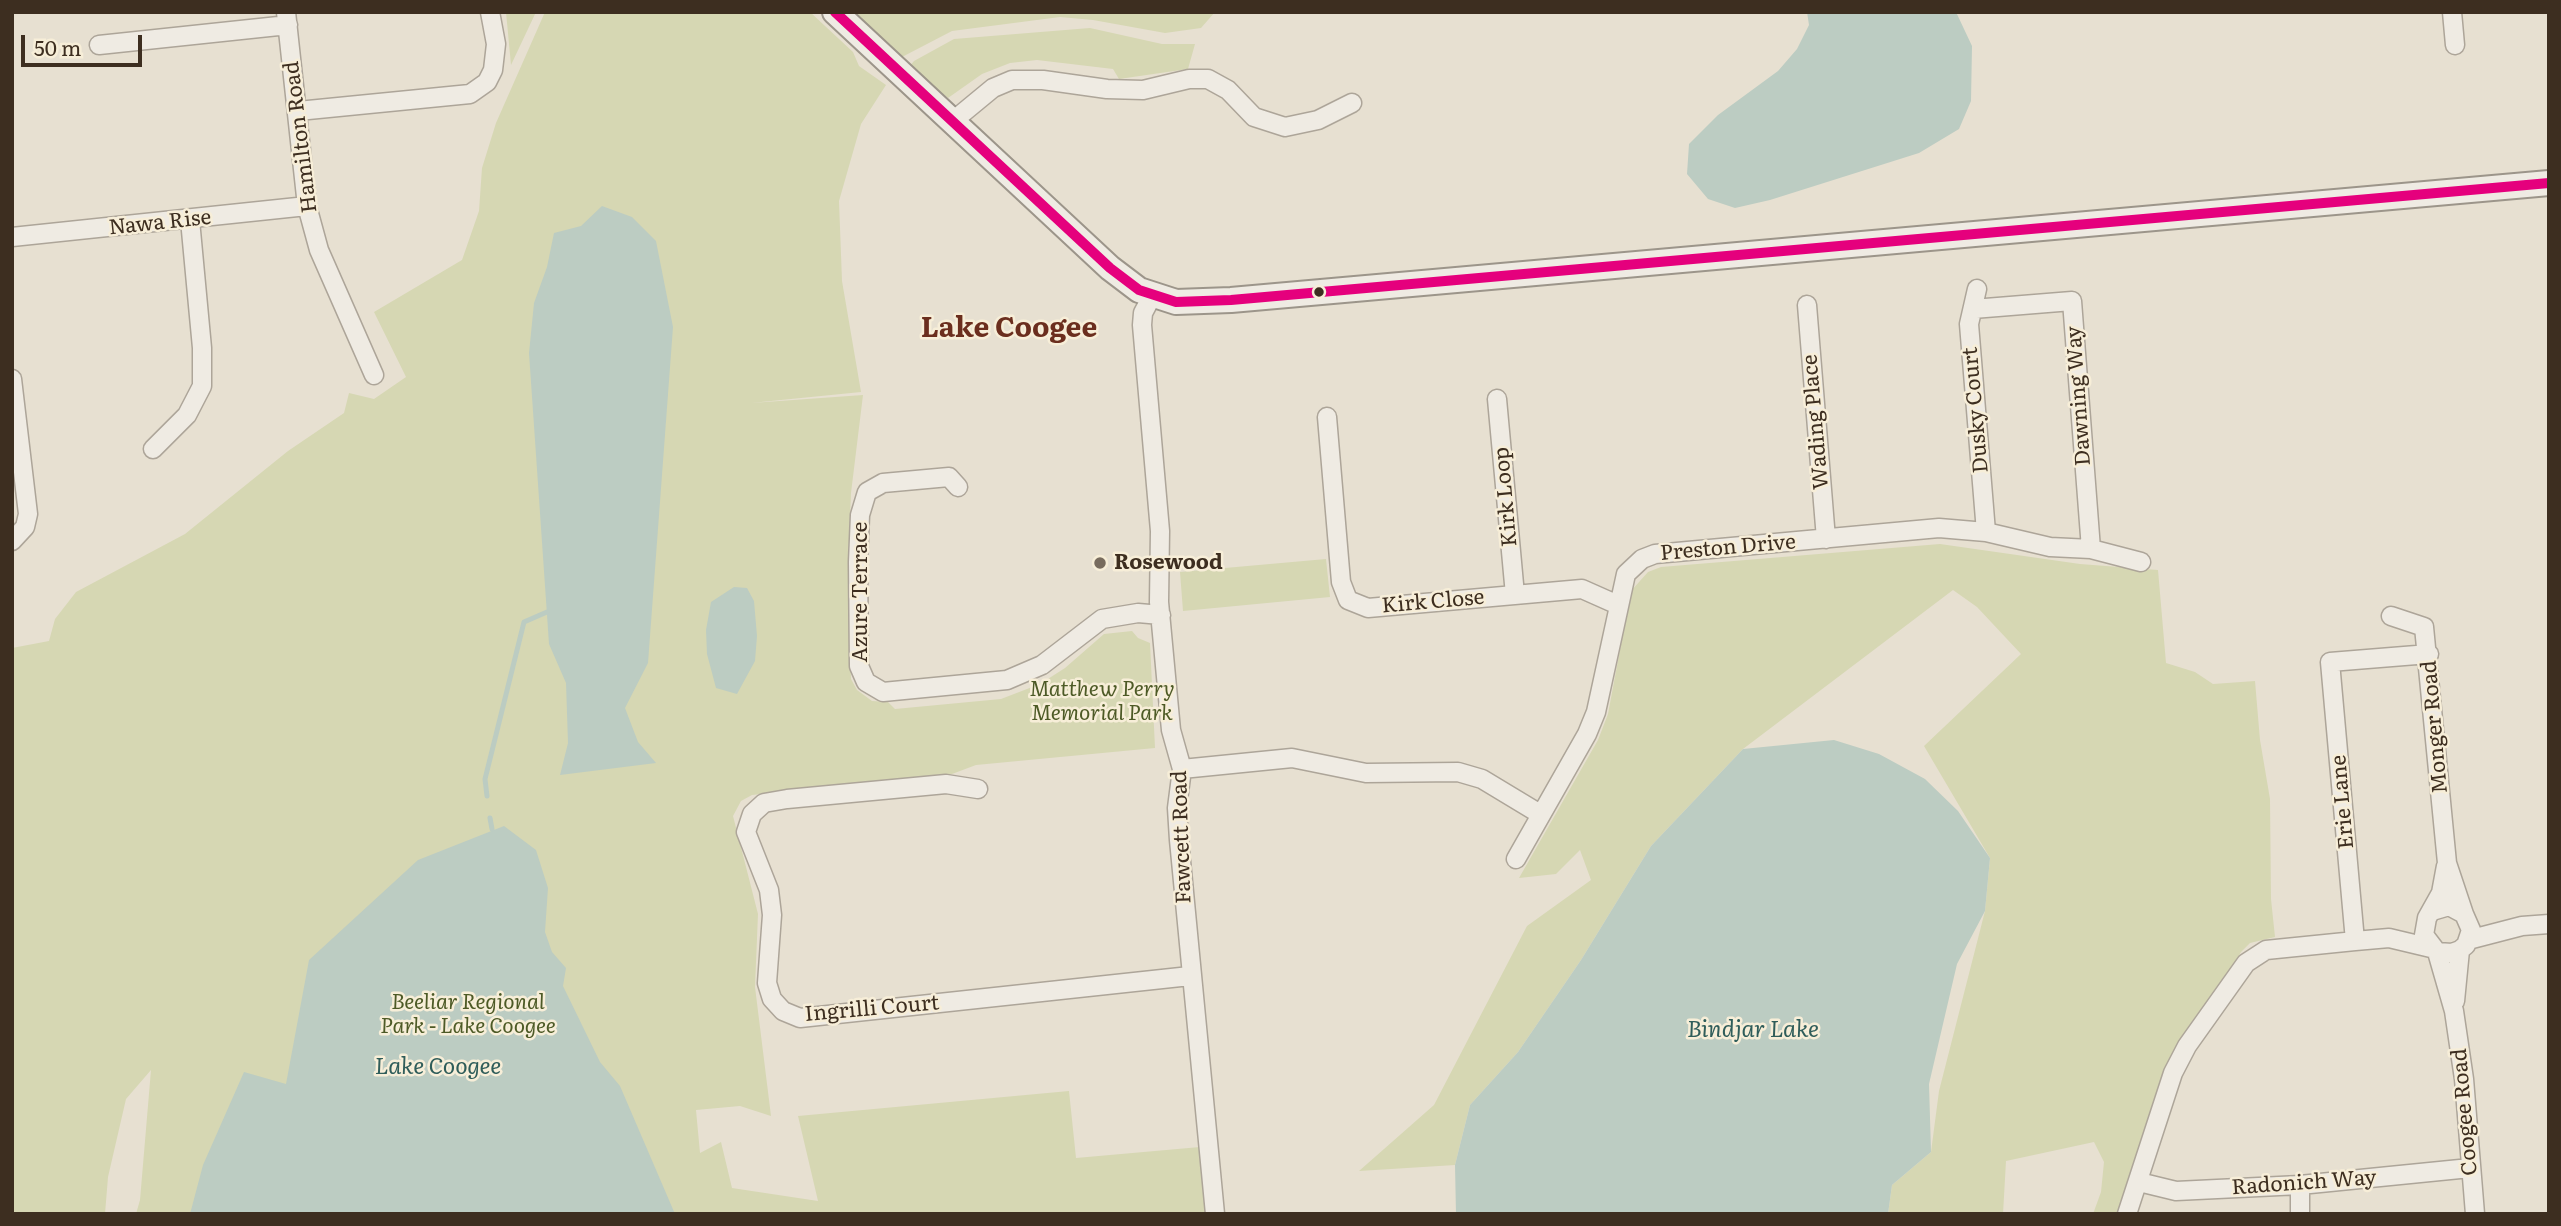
<!DOCTYPE html>
<html>
<head>
<meta charset="utf-8">
<style>
	body { margin:0 }
	#map { position:relative; width:2561px; height:1226px; overflow:hidden; background:#e7e0d1; font-family:Literata,serif }
	canvas { display:block }
	.frame { position:absolute; inset:0; border:14px solid #3d2e20; pointer-events:none }
	.scale { position:absolute; left:21px; top:35px; width:121px; height:32px; box-sizing:border-box; border:4px solid #3d2e20; border-top:0; padding-left:9px; font-size:21px; line-height:24px; white-space:nowrap; color:#3d2e20; -webkit-text-stroke:5px #f7eed8; paint-order:stroke }
</style>
</head>
<body>
<div id="map">
<canvas width="2561" height="1226"></canvas>
<div class="frame"></div>
<div class="scale">50 m</div>
</div>
<script>
const c = document.querySelector('canvas').getContext('2d');
c.lineJoin = 'round';
function fillPath(path, color) { c.fillStyle = color; c.fill(path, 'evenodd'); }
const shape = rows => new Path2D(rows.map(r => 'M' + r).join(''));
function trace(path, color, width, dash) { c.strokeStyle = color; c.lineWidth = width; c.lineCap = dash ? 'butt' : 'round'; c.setLineDash(dash || []); c.stroke(path); }
function drawText(font, color, halo, rows, align = 'center') {
  c.font = font + ' Literata,serif'; c.lineWidth = 5; c.setLineDash([]); c.textBaseline = 'middle'; c.strokeStyle = halo; c.fillStyle = color; for (const [text, x, y, turn = 0] of rows) {
    c.save(); c.translate(x, y); c.rotate((+turn || 0) * Math.PI / 180); c.textAlign = isNaN(turn) ? turn : align; if (halo) c.strokeText(text, 0, 0); c.fillText(text, 0, 0); c.restore();
  }
}
fillPath(shape([
	[506,12,536,12,511,65],
	[545,12,810,12,853,52,859,66,886,85,861,124,839,201,842,281,861,392,751,403,863,395,851,493,848,568,851,679,857,690,872,701,888,702,895,709,1001,699,1040,684,1065,668,1104,634,1132,631,1138,638,1150,643,1155,748,976,765,952,774,752,795,741,801,733,816,758,914,755,987,771,1116,740,1106,696,1110,700,1153,721,1142,732,1188,818,1201,798,1116,1069,1091,1076,1158,1200,1147,1206,1214,136,1214,140,1200,151,1070,126,1099,108,1177,105,1214,12,1214,12,648,49,641,55,619,76,592,185,534,288,451,344,413,349,393,374,399,406,377,374,312,462,260,479,211,482,168,496,123],
	[854,12,1215,12,1201,28,1165,33,1093,20,1060,17,952,31,902,57],
	[1090,28,1162,44,1195,44,1188,69,1119,79,1113,69,1037,60,1010,63,982,74,948,98,910,66,914,61,954,39],
	[1940,544,2080,564,2158,570,2166,663,2195,672,2213,684,2255,681,2260,740,2270,799,2271,899,2275,937,2250,943,2241,952,2155,1110,2118,1214,2093,1214,2101,1192,2104,1162,2094,1142,2006,1161,2003,1214,1888,1214,1892,1185,1931,1152,1939,1091,1985,911,1990,858,1924,746,2021,654,1977,607,1953,590,1743,749,1651,846,1581,960,1518,1052,1470,1105,1455,1165,1359,1171,1434,1105,1527,926,1591,880,1580,850,1556,874,1519,878,1598,740,1608,714,1631,591,1648,572,1661,567],
	[1326,559,1330,597,1183,611,1180,572]
]), '#d6d7b3');
fillPath(shape([
	[1807,12,1956,12,1972,46,1971,101,1959,129,1919,153,1770,200,1735,208,1708,199,1687,174,1689,144,1718,115,1778,71,1797,49,1809,25],
	[602,206,632,217,656,241,673,327,648,663,625,708,638,742,656,763,560,775,568,743,566,683,549,644,529,353,534,303,547,267,554,233,581,226],
	[734,587,747,588,754,601,757,636,755,661,737,694,716,688,707,654,706,630,711,602],
	[1834,740,1879,754,1925,779,1958,811,1990,858,1985,911,1957,964,1929,1084,1931,1152,1892,1185,1888,1214,1456,1214,1455,1165,1470,1105,1518,1052,1581,960,1651,846,1743,749],
	[504,826,536,850,548,888,545,932,552,952,566,968,563,986,600,1062,620,1086,675,1214,190,1214,203,1165,244,1072,286,1084,309,960,418,860]
]), '#bcccc2');
trace(shape([
	[487,796,485,779,524,622,547,612],
	[490,818,492,829]
]), '#bcccc2', 5);
const street = shape([
	[286,12,307,206,319,250,374,375],
	[2452,12,2455,45],
	[99,45,288,25],
	[298,111,470,94,487,82,493,70,496,44,490,12],
	[953,121,993,88,1012,80,1043,80,1107,89,1143,90,1189,79,1208,79,1228,90,1254,117,1285,127,1318,120,1352,103],
	[12,237,307,206],
	[1977,289,1969,324,1986,532],
	[1152,296,1143,313,1142,325,1160,531,1159,602,1171,730,1182,769,1177,808,1179,840,1215,1214],
	[1807,305,1826,539],
	[1973,309,2072,301,2091,549],
	[12,379,28,514,25,527,12,541],
	[1497,399,1515,595],
	[1327,417,1341,582,1348,600,1368,608,1582,589,1618,605],
	[153,449,187,415,202,386,202,348,190,220],
	[958,487,949,477,883,483,867,492,860,515,858,562,859,666,866,682,883,692,1007,680,1042,665,1102,619,1138,613,1161,615],
	[2391,616,2424,627,2447,863,2464,914],
	[1182,769,1292,758,1366,773,1458,772,1482,779,1540,814],
	[978,789,946,784,787,799,764,803,752,814,746,832,769,890,772,915,767,983,772,999,783,1011,800,1018,1190,976],
	[1516,859,1587,734,1596,712,1626,574,1642,559,1655,554,1939,528,1986,532,2050,547,2091,549,2141,562],
	[2432,911,2449,906,2464,914,2471,930,2466,945,2460,950,2452,953,2437,952,2424,935,2427,918,2441,893,2446,866],
	[2468,940,2522,926,2549,924],
	[2355,941,2330,662,2429,654],
	[2437,952,2454,1011,2464,1079,2475,1214],
	[2455,1001,2460,950],
	[2139,1182,2176,1191,2300,1185,2470,1168],
	[2300,1185,2300,1214],
	[2127,1214,2173,1073,2187,1046,2246,963,2266,950,2355,941,2389,938,2431,948]
]);
const secondary = shape([
	[835,12,1110,268,1139,290,1176,302,1231,300,2549,183]
]);
trace(street, '#ada599', 21);
trace(secondary, '#9c958a', 28);
trace(street, '#efebe3', 18);
trace(secondary, '#efebe3', 24);
trace(shape([
	[835,12,1110,268,1139,290,1176,302,1231,300,2549,183]
]), '#e5007d', 10);
for (const [x, y, r, color] of [
	[1319,292,6,"#3d2e20"],
	[1100,563,7,"#786c5e"]
]) { const dot = new Path2D(); dot.arc(x, y, r, 0, 2 * Math.PI); c.fillStyle = color; c.fill(dot); trace(dot, '#f7eed8', 2.5); }
drawText('21px', '#3d2e20', '#f7eed8', [
	["Hamilton Road",301,137,-97],
	["Nawa Rise",160,223,-6],
	["Dawning Way",2079,396,-94],
	["Dusky Court",1976,410,-95],
	["Wading Place",1816,422,-95],
	["Kirk Loop",1506,497,-95],
	["Preston Drive",1728,548,-5],
	["Azure Terrace",861,592,-90],
	["Kirk Close",1433,602,-5],
	["Monger Road",2435,727,-95],
	["Erie Lane",2343,802,-95],
	["Fawcett Road",1182,837,-92],
	["Ingrilli Court",872,1009,-5],
	["Coogee Road",2465,1112,-95],
	["Radonich Way",2304,1183,-4]
]);
drawText('bold 21px', '#3d2e20', '#f7eed8', [
	["Rosewood",1114,563]
], 'left');
drawText('italic 21px', '#4d5a26', '#f7eed8', [
	["Matthew Perry",1102,690],
	["Memorial Park",1102,714],
	["Beeliar Regional",468,1003],
	["Park - Lake Coogee",468,1027]
]);
drawText('italic 23px', '#2f5d5a', '#f7eed8', [
	["Bindjar Lake",1753,1030],
	["Lake Coogee",438,1067]
]);
drawText('bold 28px', '#6b2e1e', '#f7eed8', [
	["Lake Coogee",1009,329]
]);
</script>
</body>
</html>
